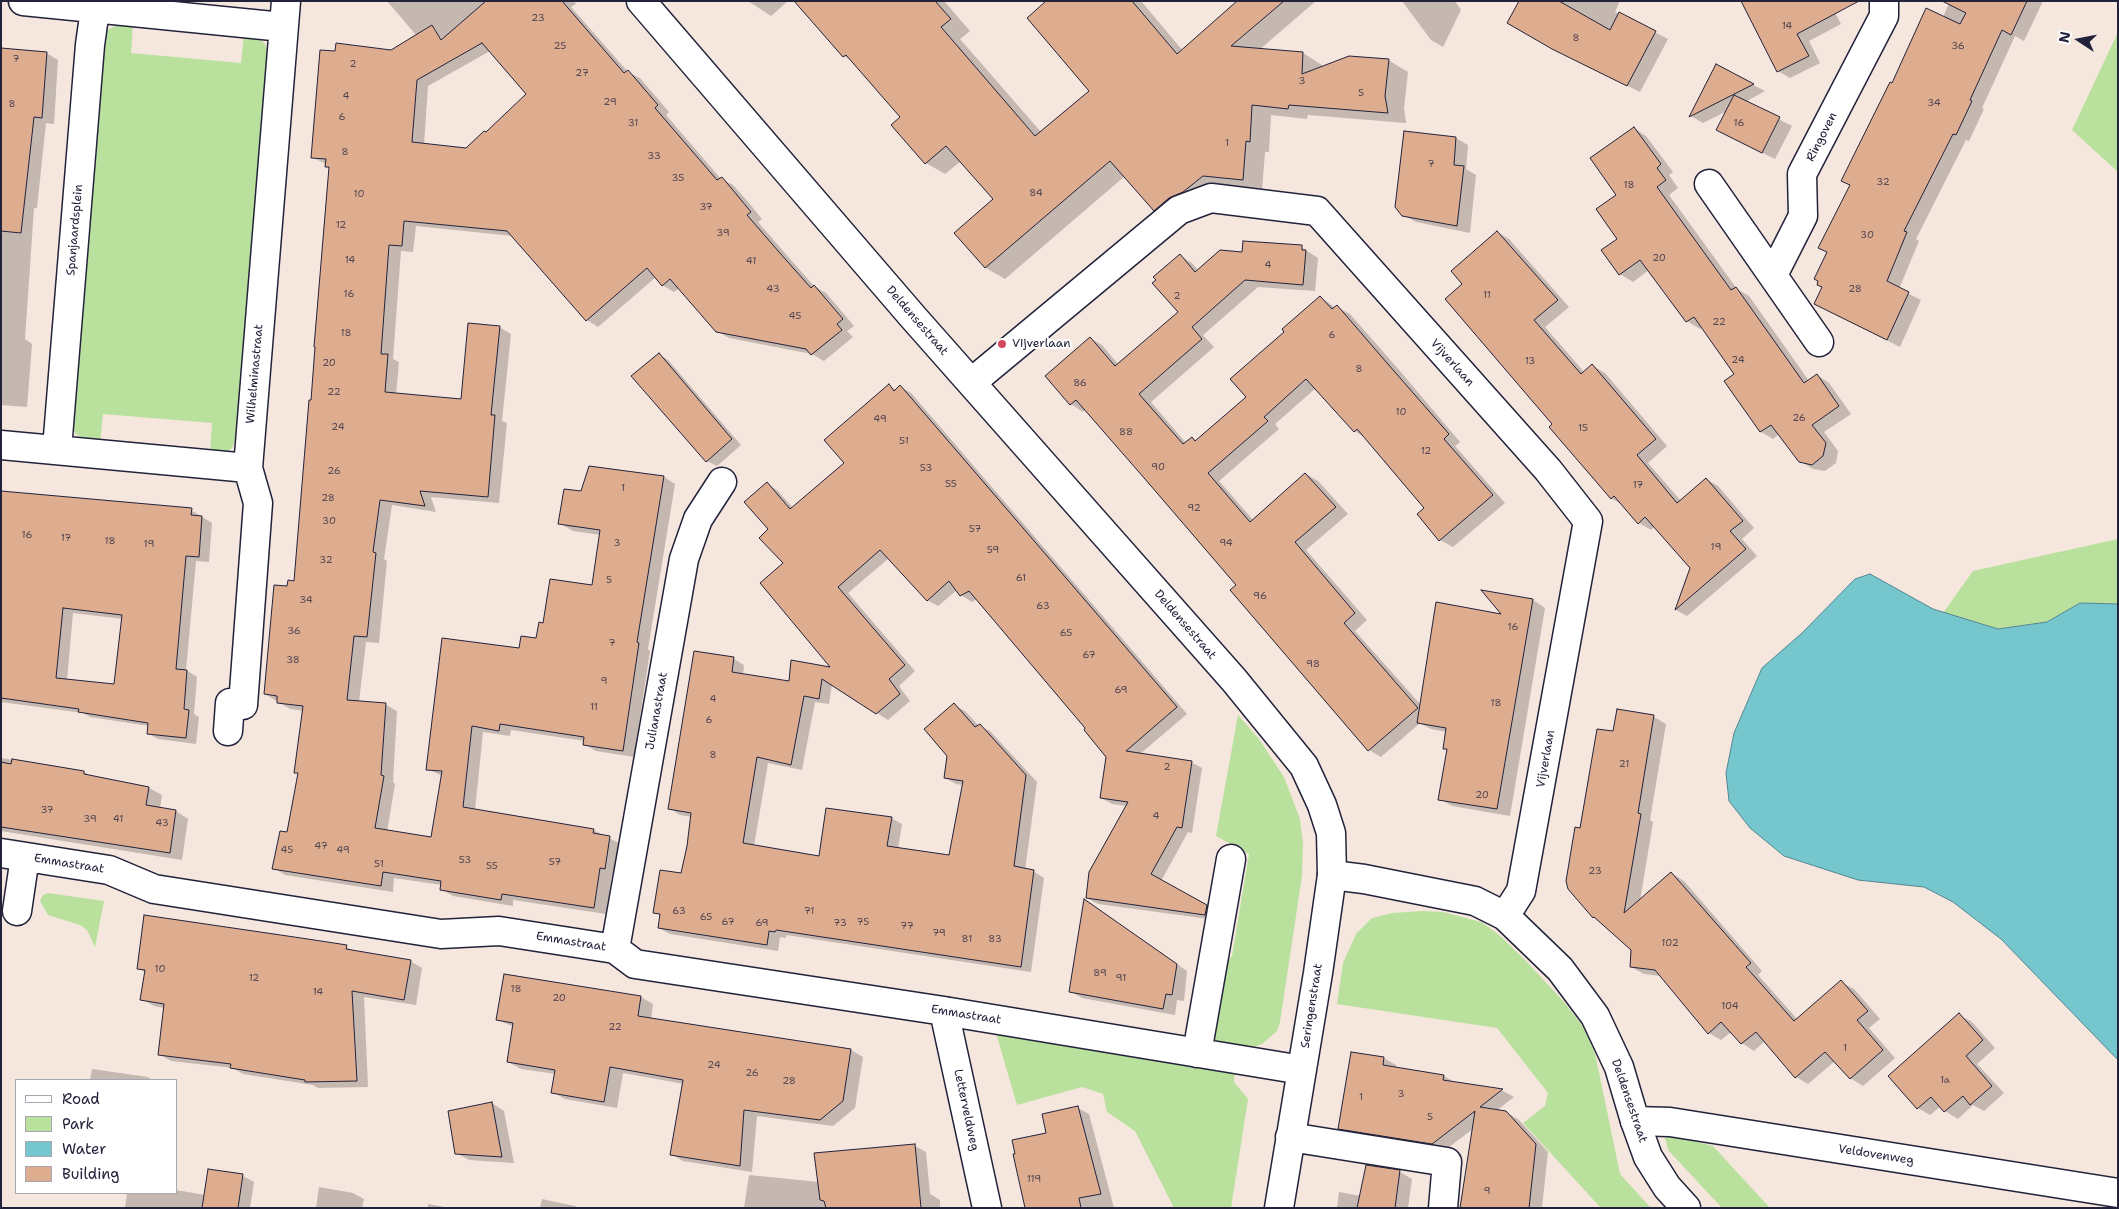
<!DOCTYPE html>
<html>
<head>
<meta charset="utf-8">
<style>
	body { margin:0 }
	#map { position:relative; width:2119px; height:1209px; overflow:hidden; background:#f5e6de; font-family:"Shantell Sans",sans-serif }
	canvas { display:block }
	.frame { position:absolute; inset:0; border:2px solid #22223b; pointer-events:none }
	.legend { position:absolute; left:15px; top:1079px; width:162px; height:115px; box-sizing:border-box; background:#fff; border:1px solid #a7a7b1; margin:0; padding:6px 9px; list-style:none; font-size:15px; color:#22223b }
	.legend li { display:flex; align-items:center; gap:10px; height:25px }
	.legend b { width:25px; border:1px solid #a7a7b1 }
	.north { position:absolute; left:2054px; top:15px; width:50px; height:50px; -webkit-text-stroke:4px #fff; paint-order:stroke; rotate:281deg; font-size:14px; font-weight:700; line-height:20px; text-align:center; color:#22223b }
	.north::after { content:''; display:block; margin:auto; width:18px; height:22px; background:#22223b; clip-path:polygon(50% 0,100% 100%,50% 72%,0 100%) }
</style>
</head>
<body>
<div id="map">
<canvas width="2119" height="1209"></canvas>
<div class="frame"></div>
<ul class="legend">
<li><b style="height:6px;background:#fff"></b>Road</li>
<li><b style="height:14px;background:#b9e19d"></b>Park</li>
<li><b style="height:14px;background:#76c7cd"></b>Water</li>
<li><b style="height:14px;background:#dead90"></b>Building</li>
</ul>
<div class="north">N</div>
</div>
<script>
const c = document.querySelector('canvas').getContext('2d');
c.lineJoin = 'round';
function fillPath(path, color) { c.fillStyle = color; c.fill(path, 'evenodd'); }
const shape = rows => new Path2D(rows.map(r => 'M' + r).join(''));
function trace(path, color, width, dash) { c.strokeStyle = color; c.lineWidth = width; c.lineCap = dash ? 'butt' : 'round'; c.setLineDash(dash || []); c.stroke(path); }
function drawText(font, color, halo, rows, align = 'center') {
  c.font = font + ' "Shantell Sans",sans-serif'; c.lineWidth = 4; c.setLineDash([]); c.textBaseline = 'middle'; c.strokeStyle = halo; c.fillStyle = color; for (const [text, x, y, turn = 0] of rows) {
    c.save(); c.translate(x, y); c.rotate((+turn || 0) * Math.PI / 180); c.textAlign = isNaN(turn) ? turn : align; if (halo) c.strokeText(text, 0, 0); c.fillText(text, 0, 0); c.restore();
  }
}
fillPath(shape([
	[120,24,133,25,131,53,241,63,244,34,258,37,265,44,268,54,236,437,232,448,224,454,210,452,212,423,103,414,100,443,87,441,76,434,68,423,100,39,107,30],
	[2118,32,2118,172,2072,130],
	[2118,539,2118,604,2080,603,2047,622,1998,629,1943,613,1973,571],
	[1238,715,1259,739,1284,777,1300,819,1303,843,1302,876,1280,1022,1277,1031,1262,1044,1246,1050,1216,1044,1212,1040,1217,971,1232,956,1249,854,1216,836],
	[48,893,104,901,95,947,87,930,80,925,48,915,40,901,43,895],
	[1422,911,1443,912,1481,922,1498,934,1526,961,1564,1002,1584,1028,1595,1053,1620,1174,1651,1208,1601,1208,1523,1123,1545,1106,1548,1093,1497,1028,1337,1004,1343,963,1356,934,1372,918,1393,913],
	[996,1033,1235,1069,1234,1082,1248,1099,1231,1208,1174,1208,1135,1131,1107,1112,1103,1094,1082,1087,1017,1105],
	[1664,1134,1713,1146,1770,1208,1722,1208,1668,1150]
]), '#b9e19d');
const water = shape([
	[1870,574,1933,609,1998,629,2047,622,2080,603,2118,604,2118,1060,2001,939,1953,902,1924,887,1858,880,1784,856,1750,828,1729,801,1726,773,1734,733,1762,668,1802,633,1855,579,1870,574]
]);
fillPath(water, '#76c7cd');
trace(water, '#548593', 1);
fillPath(shape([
	[387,1,574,1,576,4,571,7,628,72,640,78,669,112,666,115,721,179,733,185,749,203,762,219,758,222,791,260,814,286,826,293,854,326,847,331,853,337,824,361,812,354,729,338,717,331,679,288,674,292,662,285,656,277,598,327,587,320,513,236,416,226,413,252,401,251,393,359,399,362,396,395,462,400,499,327,511,334,502,421,507,423,499,503,431,497,436,512,392,505,384,559,387,561,379,643,366,642,359,702,386,705,397,711,393,782,395,784,387,832,432,839,442,776,428,769,520,649,537,640,544,624,593,587,601,535,573,531,561,524,582,493,664,477,675,484,648,649,650,651,634,757,596,751,584,744,585,741,511,730,510,736,483,732,475,810,593,830,621,844,617,875,612,874,606,914,513,900,513,906,453,896,441,889,442,885,394,878,393,892,285,875,274,868,288,833,299,774,295,772,304,711,290,709,265,694,288,588,295,582,312,401,330,169,326,166,326,164,312,157,434,56],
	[490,51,528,94,487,133,466,149,424,145,428,86],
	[748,1,788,1,771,16],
	[796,1,944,1,970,31,960,39,1041,132,1091,91,1047,1,1141,1,1183,51,1241,1,1316,1,1259,50,1303,53,1322,65,1322,68,1388,60,1408,72,1404,108,1406,123,1308,115,1307,119,1271,115,1269,152,1265,152,1262,190,1174,221,1154,210,1125,176,1005,279,986,268,956,233,995,199,961,161,945,174,926,163,893,125,902,117,854,62,844,56],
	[1402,1,1455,1,1461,10,1443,47,1431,40],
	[1521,1,1620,1,1615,12,1668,39,1640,92,1566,55],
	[1743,1,1829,1,1841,24,1809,41,1820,63,1790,78,1778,71],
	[1950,1,2043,1,2024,41,2015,36,1982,108,1984,109,1969,141,1966,140,1916,239,1919,241,1899,289,1921,300,1900,347,1816,304,1824,287,1829,253,1851,185,1892,85,1943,17],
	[1,49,46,53,58,60,54,124,46,123,37,208,34,208,25,339,32,344,27,407,1,405],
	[1716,66,1765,91,1745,102,1792,126,1775,159,1730,137,1727,111,1703,123,1691,116],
	[1634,128,1646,136,1673,172,1669,175,1678,188,1669,195,1737,289,1749,296,1809,381,1817,375,1829,383,1851,414,1824,432,1838,451,1836,463,1825,471,1813,469,1800,461,1779,434,1773,439,1761,432,1736,374,1703,327,1700,329,1687,321,1649,270,1633,282,1620,274,1618,195],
	[1456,138,1468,145,1466,169,1476,175,1470,233,1416,222,1403,215],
	[1497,232,1509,239,1569,307,1545,327,1585,373,1593,366,1605,373,1667,446,1648,463,1681,501,1706,479,1718,486,1754,528,1742,539,1757,556,1687,616,1676,610,1692,568,1655,526,1651,530,1639,523,1624,506,1611,498,1554,424,1464,284],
	[1301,247,1318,258,1315,291,1258,287,1203,335,1214,347,1151,402,1186,443,1192,438,1197,441,1248,398,1286,332,1320,297,1336,308,1337,307,1350,314,1400,371,1460,442,1455,446,1505,503,1453,547,1440,540,1426,508,1365,437,1354,431,1316,388,1275,424,1279,429,1219,481,1254,521,1306,474,1318,481,1348,514,1306,550,1367,620,1355,631,1421,705,1504,615,1533,600,1545,608,1510,816,1452,806,1440,799,1448,750,1444,748,1447,732,1431,729,1420,723,1381,757,1369,750,1237,585,1086,409,1083,412,1071,404,1046,376,1090,338,1102,345,1118,364,1180,312,1180,256,1192,263,1199,271,1243,253],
	[659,354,668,360,741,445,717,466,707,461],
	[889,386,897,390,901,387,911,393,1187,714,1140,754,1191,762,1202,768,1192,833,1188,832,1161,881,1217,912,1216,920,1098,904,1087,898,1127,806,1112,804,1101,798,1108,757,1087,728,977,599,972,602,961,595,957,590,938,606,927,600,889,558,848,593,915,671,899,686,910,701,888,720,832,684,829,704,815,702,802,770,768,763,754,846,820,857,891,818,902,824,898,849,950,856,964,785,956,784,945,778,954,705,965,711,979,726,990,731,1037,782,1025,870,1033,871,1044,878,1031,972,786,935,786,938,780,937,778,951,670,934,659,928,661,916,654,912,682,875,692,817,680,815,669,808,734,659,744,665,743,675,790,682,833,668,770,529,767,484,777,490,793,508,846,463],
	[1,492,191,510,212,523,209,562,196,561,186,670,197,677,194,714,199,717,196,744,158,739,148,733,149,726,90,717,83,713,1,702],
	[73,613,123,619,115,685,67,680],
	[1654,717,1666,724,1650,820,1653,822,1640,901,1671,873,1684,881,1762,971,1758,975,1798,1020,1841,982,1854,989,1880,1019,1869,1028,1895,1058,1863,1086,1850,1078,1835,1061,1808,1084,1796,1077,1765,1041,1754,1051,1742,1043,1731,1032,1721,1040,1709,1033,1661,976,1644,974,1631,967,1632,950,1581,830,1614,733],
	[1,758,84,772,93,777,149,788,162,795,160,809,176,811,188,819,182,860,1,831],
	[1085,901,1187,971,1184,1001,1177,1000,1175,1015,1082,998,1071,992],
	[346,947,355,952,410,961,422,968,416,1005,364,997,368,1087,318,1088,313,1085,243,1074,233,1068,171,1061,159,1054,164,1008,154,1006,142,999,146,973,138,968],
	[641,997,653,1004,651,1020,851,1050,863,1057,855,1108,833,1126,757,1116,752,1172,683,1161,671,1154,684,1084,623,1073,617,1108,565,1099,553,1092,556,1074,521,1069,508,1062,514,1027,498,1020],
	[1959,1015,1972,1022,1995,1048,1977,1064,2004,1093,1984,1111,1973,1105,1958,1119,1945,1111,1941,1106,1930,1115,1918,1108],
	[1384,1058,1396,1065,1396,1068,1444,1076,1456,1083,1503,1091,1514,1097,1496,1111,1506,1112,1519,1120,1548,1152,1542,1208,1461,1208,1473,1129,1445,1150,1352,1135,1340,1128],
	[92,1069,148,1077,152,1080,90,1080],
	[492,1103,504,1111,514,1163,469,1160,456,1153],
	[1078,1108,1089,1114,1114,1208,1026,1208,1048,1134],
	[915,1146,926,1152,930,1194,940,1200,940,1208,744,1208,749,1175,819,1182],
	[209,1171,243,1176,254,1182,250,1208,125,1208,127,1193,176,1193,176,1190,205,1195],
	[1400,1172,1412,1179,1408,1208,1337,1208,1339,1192,1361,1196],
	[319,1187,353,1193,364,1199,362,1208,316,1208],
	[542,1199,575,1206,579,1208,540,1208],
	[428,1204,450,1208,428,1208]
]), '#0003');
const building = shape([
	[486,1,562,1,624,73,628,70,658,105,655,108,717,180,722,177,737,195,751,212,747,215,779,252,811,288,814,285,843,319,837,324,842,330,811,355,806,349,716,332,670,279,662,286,647,268,586,321,507,231,404,221,402,246,389,245,381,354,388,354,385,392,461,399,468,323,500,326,491,415,495,415,488,497,420,491,425,506,380,500,373,552,376,553,367,637,354,636,347,700,386,703,381,775,384,776,375,828,431,837,442,771,426,770,442,638,519,648,521,636,536,638,539,622,543,623,550,579,592,585,600,530,558,524,564,489,581,491,589,466,664,476,637,642,639,643,623,751,583,745,584,737,500,724,499,731,472,726,463,807,594,829,593,833,610,836,605,869,600,868,594,908,502,894,501,900,440,890,441,881,383,872,381,886,272,869,280,831,287,832,298,773,294,773,303,706,277,703,277,696,264,694,274,585,287,586,288,580,294,581,309,400,311,400,315,347,314,347,329,167,325,167,326,159,311,158,320,50,335,51,336,43,391,50,432,25,441,40,486,1],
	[482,43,526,94,486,132,484,131,466,148,412,142,417,80,482,43],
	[794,1,935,1,951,19,941,27,1035,136,1089,91,1027,18,1046,1,1132,1,1177,54,1237,1,1284,1,1231,46,1303,52,1302,74,1349,56,1389,59,1385,96,1388,113,1289,105,1288,109,1252,105,1250,142,1246,141,1243,180,1203,176,1183,192,1169,198,1154,211,1110,161,985,268,954,233,993,199,946,146,925,164,891,125,900,117,846,55,843,57,794,1],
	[1519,1,1559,1,1610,30,1619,12,1656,31,1627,86,1552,49,1507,23,1519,1],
	[1741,1,1859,1,1797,34,1809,56,1777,72,1741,1],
	[1942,1,2027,1,2011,35,2002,30,1970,100,1972,101,1956,135,1953,134,1904,231,1907,232,1887,281,1909,292,1887,340,1814,304,1822,287,1817,285,1818,281,1814,279,1827,252,1818,248,1850,185,1841,181,1890,82,1892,83,1926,8,1960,24,1966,13,1942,1],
	[1,48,47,52,42,118,34,117,21,233,1,231,1,48],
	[1716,64,1754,84,1689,117,1716,64],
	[1734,95,1780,117,1762,153,1716,130,1734,95],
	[1634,127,1661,164,1657,168,1666,180,1657,187,1731,290,1736,287,1804,383,1817,374,1839,406,1812,425,1826,443,1823,456,1812,465,1799,462,1771,425,1760,432,1724,381,1734,374,1694,317,1686,322,1640,260,1619,275,1601,250,1617,239,1596,209,1616,195,1590,158,1634,127],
	[1404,131,1456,137,1454,165,1464,166,1457,226,1402,216,1395,207,1404,131],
	[1497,231,1558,300,1534,320,1581,374,1592,364,1656,439,1637,455,1677,503,1706,478,1743,521,1730,531,1746,549,1675,610,1690,568,1645,517,1638,524,1614,496,1611,499,1549,427,1552,424,1445,299,1462,284,1451,271,1497,231],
	[1243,241,1302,245,1302,250,1306,250,1303,285,1245,280,1192,327,1202,339,1139,394,1183,444,1192,437,1195,441,1246,397,1230,379,1284,332,1282,329,1320,296,1332,309,1337,305,1387,363,1449,434,1444,439,1493,495,1439,541,1417,514,1424,508,1357,429,1354,432,1306,379,1264,417,1268,421,1208,473,1250,522,1305,473,1336,507,1295,542,1355,613,1344,623,1418,708,1368,751,1230,590,1236,585,1145,479,1076,400,1070,405,1045,376,1090,337,1115,366,1178,312,1152,283,1156,280,1153,277,1180,254,1195,272,1220,250,1242,252,1243,241],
	[659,353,732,439,706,462,631,376,659,353],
	[889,384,894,391,900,385,1177,707,1126,751,1192,761,1182,828,1177,827,1151,874,1207,905,1205,915,1086,898,1089,872,1128,802,1100,798,1106,757,1084,730,1085,728,969,591,960,596,949,581,927,601,880,550,838,587,905,665,889,679,900,694,876,714,822,679,819,699,804,696,791,765,757,757,743,843,819,856,826,808,892,817,887,846,949,855,963,781,944,778,947,756,924,729,954,703,975,727,980,724,1026,775,1014,866,1034,870,1021,967,776,930,775,932,769,931,767,945,658,928,660,914,653,913,660,870,681,873,687,846,691,813,668,809,694,651,734,657,732,672,789,681,791,660,830,667,760,583,783,563,759,538,768,529,744,502,767,482,790,509,844,463,824,440,889,384],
	[1,491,192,508,191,515,202,516,199,557,186,556,176,669,187,670,184,709,189,710,186,738,147,734,148,723,78,712,79,709,1,698,1,491],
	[63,608,122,615,114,684,56,678,63,608],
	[1481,590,1533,599,1497,809,1438,800,1447,749,1443,749,1446,728,1417,723,1436,602,1501,614,1481,590],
	[1617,709,1654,715,1638,813,1641,814,1624,913,1671,872,1751,963,1746,967,1794,1021,1841,980,1868,1011,1857,1020,1883,1050,1850,1079,1825,1052,1795,1078,1756,1032,1741,1044,1721,1022,1708,1034,1655,970,1630,967,1631,950,1594,917,1593,918,1568,889,1566,881,1575,827,1580,828,1597,729,1613,731,1617,709],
	[12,759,84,771,84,774,149,787,146,805,176,810,170,853,1,827,1,762,11,764,12,759],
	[1084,899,1177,964,1172,995,1166,994,1163,1009,1069,992,1084,899],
	[144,915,301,938,347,945,346,949,411,960,404,1000,352,991,357,1081,305,1082,305,1080,230,1068,231,1064,158,1055,164,1004,140,1000,145,970,137,969,144,915],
	[504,974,641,996,638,1016,851,1049,843,1101,820,1120,744,1110,740,1166,670,1155,683,1080,610,1067,604,1102,551,1093,555,1070,507,1062,513,1023,496,1020,504,974],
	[1959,1013,1983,1040,1966,1056,1992,1086,1970,1105,1963,1096,1944,1112,1931,1097,1917,1109,1888,1076,1959,1013],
	[1351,1052,1384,1057,1383,1065,1444,1075,1443,1080,1503,1089,1480,1107,1506,1111,1536,1144,1529,1208,1460,1208,1475,1111,1432,1144,1338,1129,1351,1052],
	[492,1102,502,1157,455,1154,448,1111,492,1102],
	[1078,1106,1101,1194,1079,1198,1081,1208,1025,1208,1013,1154,1015,1154,1012,1140,1046,1133,1042,1114,1078,1106],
	[915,1144,921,1208,826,1208,824,1201,820,1200,814,1153,915,1144],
	[1366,1165,1400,1170,1395,1208,1357,1208,1366,1165],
	[208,1169,243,1174,238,1208,202,1208,208,1169]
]);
fillPath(building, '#dead90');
trace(building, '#22223b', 1);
const street = shape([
	[23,1,283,27],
	[1709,184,1819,342],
	[1773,275,1803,216,1802,174,1884,16,1884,1],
	[972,382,1179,210,1211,198,1317,211,1548,470,1588,521,1521,891,1505,916],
	[1,445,248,468],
	[57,449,90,45,95,9],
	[228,731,230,703,243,705,258,503,248,468,286,1],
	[1,853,109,870,154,889,441,934,499,931,615,949,635,964,944,1011,1302,1070],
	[17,911,25,857],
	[615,949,684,559,698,519,722,482],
	[944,1011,987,1208],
	[1197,1053,1231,859],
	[1635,1121,1670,1122,2118,1193],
	[1290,1137,1447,1162,1443,1208],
	[1279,1208,1318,973,1332,875]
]);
const secondary = shape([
	[641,1,913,317,1234,680,1304,766,1322,805,1331,833,1332,875,1364,879,1475,901,1505,916,1560,969,1595,1016,1619,1067,1635,1121,1648,1157,1667,1187,1686,1208]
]);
trace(street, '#22223b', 31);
trace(secondary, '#22223b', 31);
trace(street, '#fff', 28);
trace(secondary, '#fff', 28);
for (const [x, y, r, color] of [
	[1002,344,5,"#d1495b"]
]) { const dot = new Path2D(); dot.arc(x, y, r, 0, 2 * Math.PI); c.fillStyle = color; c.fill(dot); trace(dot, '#fff', 2); }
drawText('10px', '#514550', null, [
	["23",538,18],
	["14",1787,26],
	["8",1576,38],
	["25",560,46],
	["36",1958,46],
	["7",16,59],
	["2",353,64],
	["27",582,73],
	["3",1302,81],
	["5",1361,93],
	["4",346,96],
	["29",610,102],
	["34",1934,103],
	["8",12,104],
	["6",342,117],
	["31",633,123],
	["16",1739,123],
	["1",1227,143],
	["8",345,152],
	["33",654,156],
	["7",1431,164],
	["35",678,178],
	["32",1883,182],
	["18",1629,185],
	["84",1036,193],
	["10",359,194],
	["37",706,207],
	["12",341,225],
	["39",723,233],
	["30",1867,235],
	["20",1659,258],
	["14",350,260],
	["41",751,261],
	["4",1268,265],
	["43",773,289],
	["28",1855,289],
	["16",349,294],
	["11",1487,295],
	["2",1177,296],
	["45",795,316],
	["22",1719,322],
	["18",346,333],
	["6",1332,335],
	["24",1738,360],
	["13",1530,361],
	["20",329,363],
	["8",1359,369],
	["86",1080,383],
	["22",334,392],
	["10",1401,412],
	["26",1799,418],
	["49",880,419],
	["24",338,427],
	["15",1583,428],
	["88",1126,432],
	["51",904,441],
	["12",1426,451],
	["90",1158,467],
	["53",926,468],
	["26",334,471],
	["55",951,484],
	["17",1638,485],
	["1",623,488],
	["28",328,498],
	["92",1194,508],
	["30",329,521],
	["57",975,529],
	["16",27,535],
	["17",66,538],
	["18",110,541],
	["3",617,543],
	["94",1226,543],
	["19",149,544],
	["19",1716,547],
	["59",993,550],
	["32",326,560],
	["61",1021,578],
	["5",609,580],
	["96",1260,596],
	["34",306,600],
	["63",1043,606],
	["16",1513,627],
	["36",294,631],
	["65",1066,633],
	["7",612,643],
	["67",1089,655],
	["38",293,660],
	["98",1313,664],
	["9",604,681],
	["69",1121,690],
	["4",713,699],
	["18",1496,703],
	["11",594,707],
	["6",709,720],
	["8",713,755],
	["21",1624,764],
	["2",1167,767],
	["20",1482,795],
	["37",47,810],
	["4",1156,816],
	["39",90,819],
	["41",118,819],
	["43",162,823],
	["47",321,846],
	["45",287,850],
	["49",343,850],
	["53",465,860],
	["57",555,862],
	["51",379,864],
	["55",492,866],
	["23",1595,871],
	["63",679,911],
	["71",809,911],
	["65",706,917],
	["67",728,922],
	["75",863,922],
	["69",762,923],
	["73",840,923],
	["77",907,926],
	["79",939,933],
	["81",967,939],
	["83",995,939],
	["102",1670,943],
	["10",160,969],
	["89",1100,973],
	["12",254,978],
	["91",1121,978],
	["18",516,989],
	["14",318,992],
	["20",559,998],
	["104",1730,1006],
	["22",615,1027],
	["1",1845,1048],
	["24",714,1065],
	["26",752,1073],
	["1a",1945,1080],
	["28",789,1081],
	["3",1401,1094],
	["1",1361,1097],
	["5",1430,1117],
	["119",1034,1179],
	["9",1487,1191]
]);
drawText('12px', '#22223b', '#fff', [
	["Ringoven",1822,137,-63],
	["Spanjaardsplein",75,230,-85],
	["Deldensestraat",917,321,49],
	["Vijverlaan",1452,363,48],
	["Wilhelminastraat",255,374,-85],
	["Deldensestraat",1185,625,49],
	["Julianastraat",657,711,-80],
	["Vijverlaan",1546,759,-80],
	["Emmastraat",69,864,9],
	["Emmastraat",571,942,9],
	["Seringenstraat",1312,1006,-81],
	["Emmastraat",966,1015,9],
	["Deldensestraat",1629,1101,71],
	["Letterveldweg",966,1110,78],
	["Veldovenweg",1876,1155,9]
]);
drawText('12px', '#22223b', '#fff', [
	["Vijverlaan",1012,344]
], 'left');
</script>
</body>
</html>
